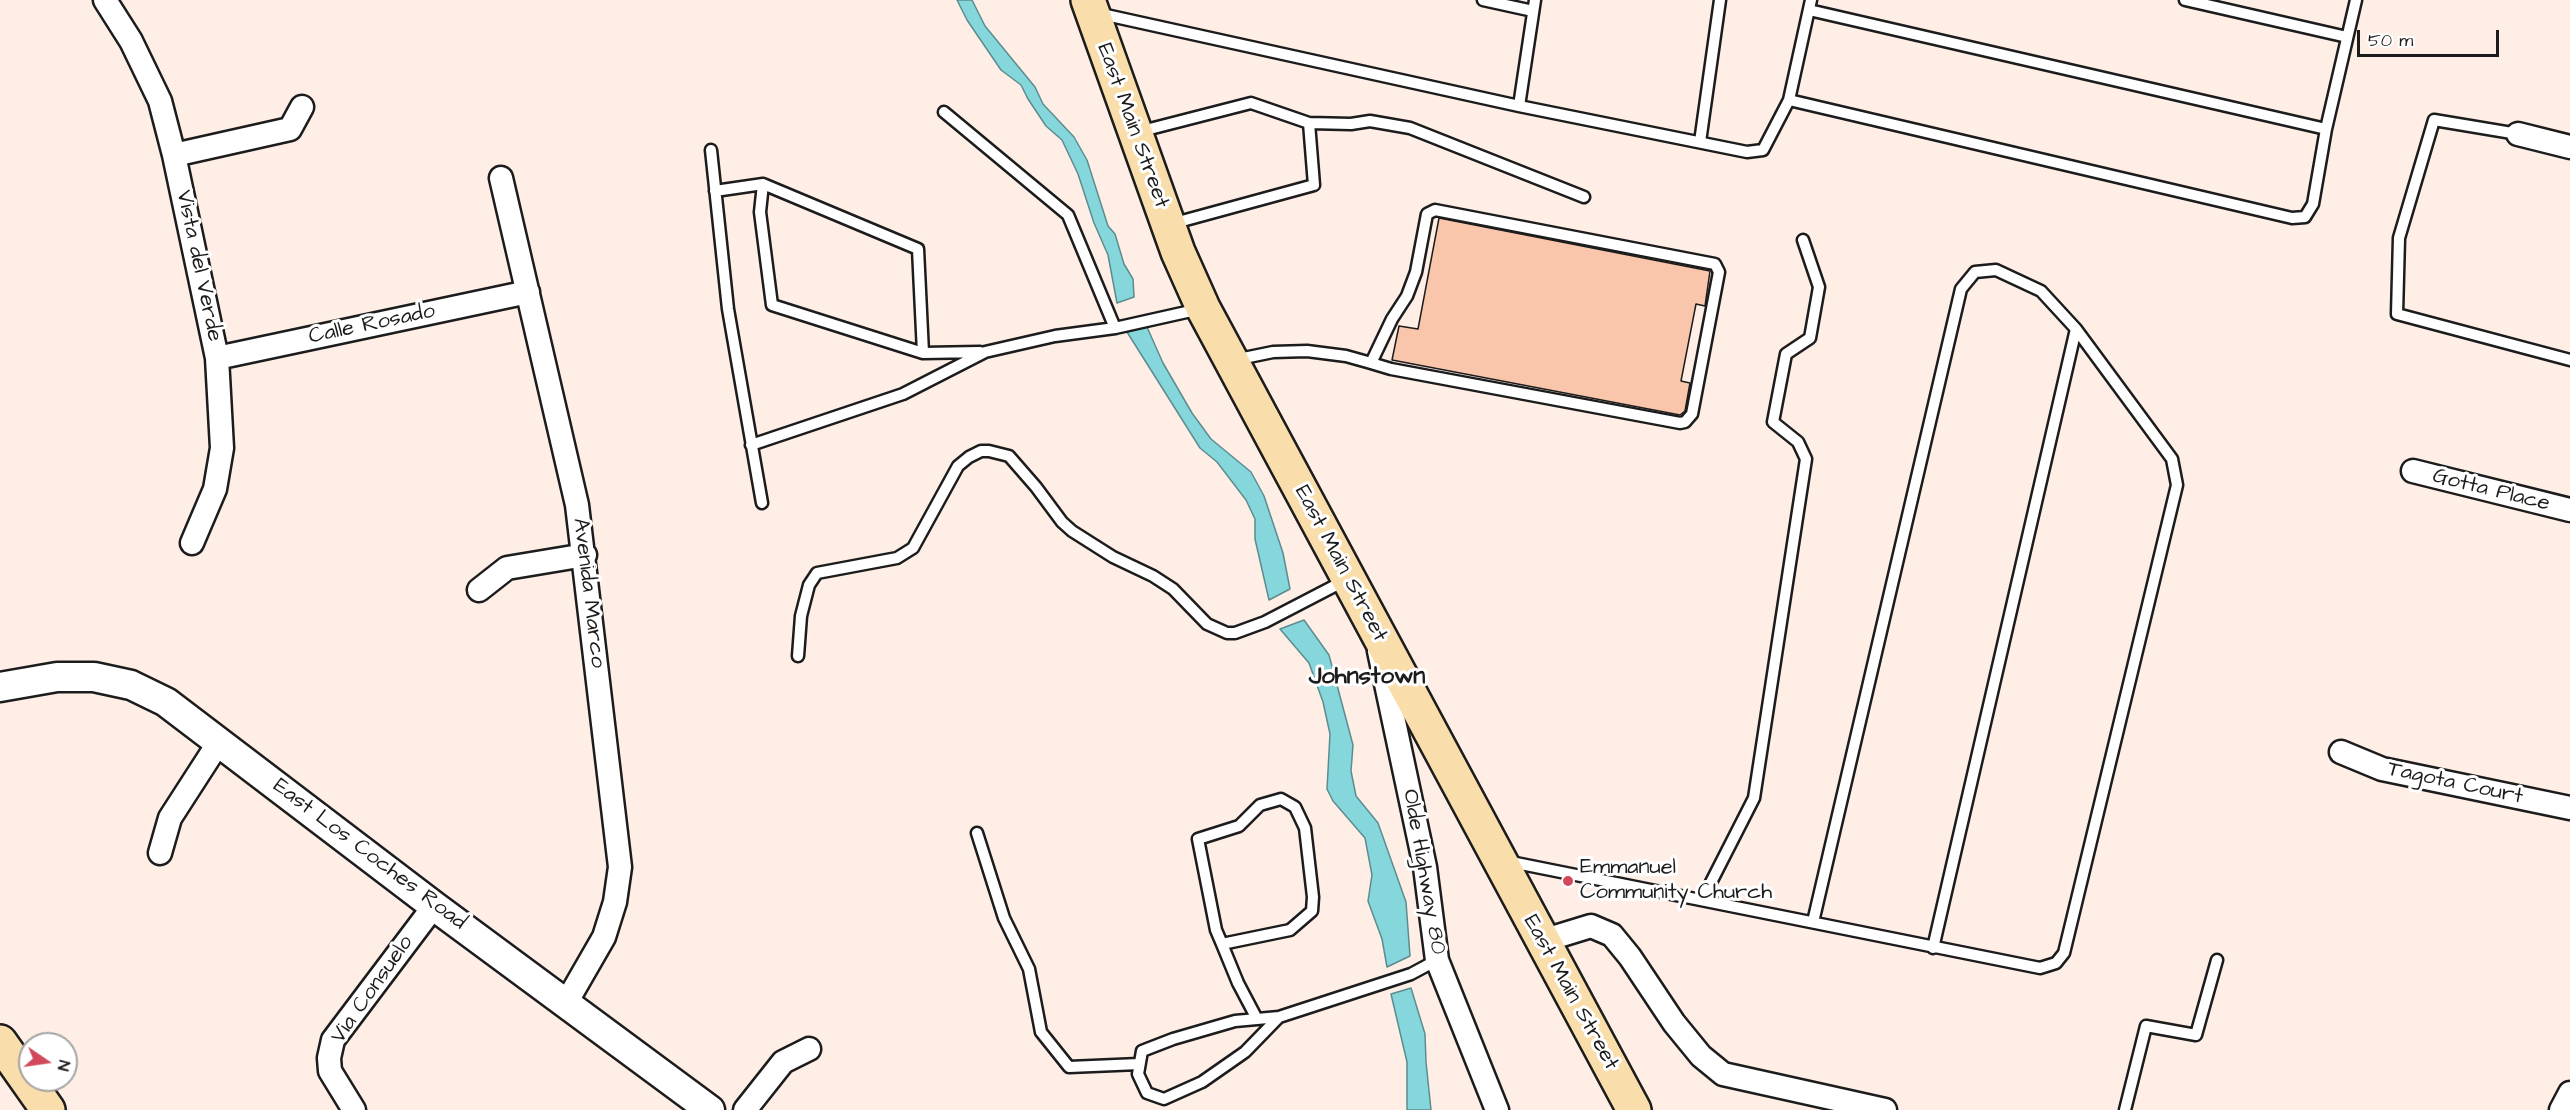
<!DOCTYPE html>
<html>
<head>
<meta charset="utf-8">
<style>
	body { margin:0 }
	#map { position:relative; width:2570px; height:1110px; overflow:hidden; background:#feeee6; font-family:"Architects Daughter",sans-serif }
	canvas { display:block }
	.north { position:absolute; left:18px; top:1032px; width:60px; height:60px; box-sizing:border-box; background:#fff; border:2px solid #a4a4a4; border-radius:50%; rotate:103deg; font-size:16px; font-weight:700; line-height:24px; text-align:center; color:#1c1c1c }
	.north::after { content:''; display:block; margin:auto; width:21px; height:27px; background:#d1495b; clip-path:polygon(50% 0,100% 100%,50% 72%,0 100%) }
	.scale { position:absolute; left:2357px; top:30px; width:142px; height:27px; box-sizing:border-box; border:3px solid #1c1c1c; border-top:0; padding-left:8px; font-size:18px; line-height:21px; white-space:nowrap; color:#1c1c1c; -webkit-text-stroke:4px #fff; paint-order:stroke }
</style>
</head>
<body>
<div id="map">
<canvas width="2570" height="1110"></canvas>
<div class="north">N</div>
<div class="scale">50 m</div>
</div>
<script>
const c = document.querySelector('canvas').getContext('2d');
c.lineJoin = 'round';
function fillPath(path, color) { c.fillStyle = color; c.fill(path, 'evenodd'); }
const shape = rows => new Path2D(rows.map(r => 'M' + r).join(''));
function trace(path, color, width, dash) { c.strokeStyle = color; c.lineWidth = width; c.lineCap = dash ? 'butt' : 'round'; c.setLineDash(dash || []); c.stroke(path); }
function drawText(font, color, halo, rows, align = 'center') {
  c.font = font + ' "Architects Daughter",sans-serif'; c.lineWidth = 6; c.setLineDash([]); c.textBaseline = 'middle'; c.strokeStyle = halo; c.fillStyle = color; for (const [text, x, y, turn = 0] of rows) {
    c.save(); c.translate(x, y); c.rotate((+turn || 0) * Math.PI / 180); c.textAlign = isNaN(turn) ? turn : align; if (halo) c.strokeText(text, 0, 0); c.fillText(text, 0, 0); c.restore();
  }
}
const water = shape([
	[957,0,972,0,985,26,1035,87,1043,104,1074,137,1087,160,1108,226,1115,234,1124,264,1133,279,1134,297,1117,303,1108,255,1094,223,1078,174,1062,140,1046,126,1028,99,1021,85,1001,70,967,20,957,0],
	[1147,327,1163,363,1192,413,1211,439,1251,472,1264,496,1283,553,1290,589,1269,600,1255,539,1255,519,1246,500,1217,462,1200,448,1127,332,1147,327],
	[1304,620,1329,655,1353,745,1351,771,1356,796,1378,823,1406,902,1410,956,1387,967,1382,939,1368,901,1372,875,1365,838,1333,801,1327,789,1330,734,1323,702,1309,663,1280,629,1304,620],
	[1411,988,1425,1034,1426,1062,1431,1110,1407,1110,1407,1062,1391,994,1411,988]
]);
fillPath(water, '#86d7dc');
trace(water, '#5c8c8f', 1.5);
const building = shape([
	[1439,218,1710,271,1705,306,1696,304,1681,381,1690,383,1685,411,1680,415,1392,360,1399,326,1418,329,1439,218]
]);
fillPath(building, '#fac6ab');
trace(building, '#1c1c1c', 1.5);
const service = shape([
	[1483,0,1533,11],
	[2185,0,2347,37],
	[1809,10,2326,129],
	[1097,13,1519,106,1747,152,1763,150,1789,100,1811,0],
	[1789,100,2292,218,2305,217,2313,204,2326,129,2356,0],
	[1519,106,1535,0],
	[944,112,1068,215,1115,328],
	[1309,123,1351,124,1370,121,1410,128,1584,197],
	[1138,132,1251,103,1309,123,1314,185,1171,224],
	[2518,134,2434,120,2399,238,2397,314,2570,360],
	[1700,142,1720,0],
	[711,150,728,309,762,503],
	[763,184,760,212,772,305,923,353],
	[715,191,763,184,918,249,923,353,980,352],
	[1234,360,1273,352,1307,351,1346,356,1371,363,1392,319,1407,296,1416,272,1427,214,1435,210,1715,264,1719,272,1692,414,1685,422,1680,423,1391,369,1371,363],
	[751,445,903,394,985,352,1055,336,1115,328,1200,309],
	[798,656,801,616,809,585,817,573,897,558,913,548,958,466,969,457,981,451,989,451,1009,456,1036,487,1062,522,1072,531,1113,557,1153,576,1173,589,1207,624,1227,633,1235,633,1265,622,1344,581],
	[977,833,1004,918,1029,969,1041,1032,1069,1067,1139,1064],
	[1506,861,2040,968,2056,963,2064,953,2177,485,2172,459,2076,329,2041,291,1996,270,1975,272,1961,289,1813,922],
	[1702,900,1754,798,1806,459,1798,442,1773,422,1786,354,1810,338,1819,287,1803,240],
	[1222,944,1290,930,1312,911,1313,897,1305,828,1295,807,1281,799,1260,805,1239,826,1198,839,1216,930,1222,944,1238,983,1257,1019],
	[1933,948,2076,329],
	[1279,1017,1235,1021,1173,1039,1142,1051,1138,1074,1147,1093,1164,1099,1202,1082,1245,1052,1279,1017,1411,974,1437,960],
	[2125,1110,2146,1026,2196,1035,2217,960]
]);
const minor = shape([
	[105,0,131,41,160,101,174,155,217,358,222,448,215,489,192,543],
	[2518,134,2570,147],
	[174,155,290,129,302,107],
	[501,178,577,505,620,867,615,902,604,937,566,1003],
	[217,358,528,292],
	[2413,471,2570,510],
	[479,590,507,568,585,555],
	[1379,651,1425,867,1437,960,1497,1110],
	[2341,752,2382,769,2570,808],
	[160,853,170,818,219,742],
	[1542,941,1591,926,1612,935,1630,957,1674,1023,1701,1056,1723,1074,1885,1110],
	[354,1110,330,1071,329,1058,333,1040,434,906],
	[745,1110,783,1062,809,1049],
	[2561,1110,2570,1093]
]);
const tertiary = shape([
	[0,687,57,677,94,677,131,685,166,702,434,906,710,1110]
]);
const primary = shape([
	[1088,0,1178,252,1203,308,1634,1110]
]);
const motorway = shape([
	[0,1042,48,1110]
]);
trace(service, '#1c1c1c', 15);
trace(minor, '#1c1c1c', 27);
trace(tertiary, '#1c1c1c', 33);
trace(primary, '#1c1c1c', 38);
trace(motorway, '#1c1c1c', 38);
trace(service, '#fff', 10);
trace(minor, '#fff', 22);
trace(tertiary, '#fff', 28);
trace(primary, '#f9deab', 33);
trace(motorway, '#f9deab', 33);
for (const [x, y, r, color] of [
	[1568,881,6,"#d1495b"]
]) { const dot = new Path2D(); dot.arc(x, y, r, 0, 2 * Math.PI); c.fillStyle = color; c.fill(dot); trace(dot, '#fff', 2); }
drawText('22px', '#1c1c1c', '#fff', [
	["East Main Street",1132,126,70],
	["Vista del Verde",198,266,78],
	["Calle Rosado",372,325,-12],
	["Gotta Place",2491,491,14],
	["East Main Street",1340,564,62],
	["Avenida Marco",588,593,83],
	["Tagota Court",2455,784,12],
	["East Los Coches Road",369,855,37],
	["Olde Highway 80",1423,872,80],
	["Via Consuelo",373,990,-55],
	["East Main Street",1570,993,61]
]);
drawText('22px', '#1c1c1c', '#fff', [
	["Emmanuel",1580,868],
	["Community Church",1580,893]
], 'left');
drawText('bold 24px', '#1c1c1c', '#fff', [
	["Johnstown",1367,678]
]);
</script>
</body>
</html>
